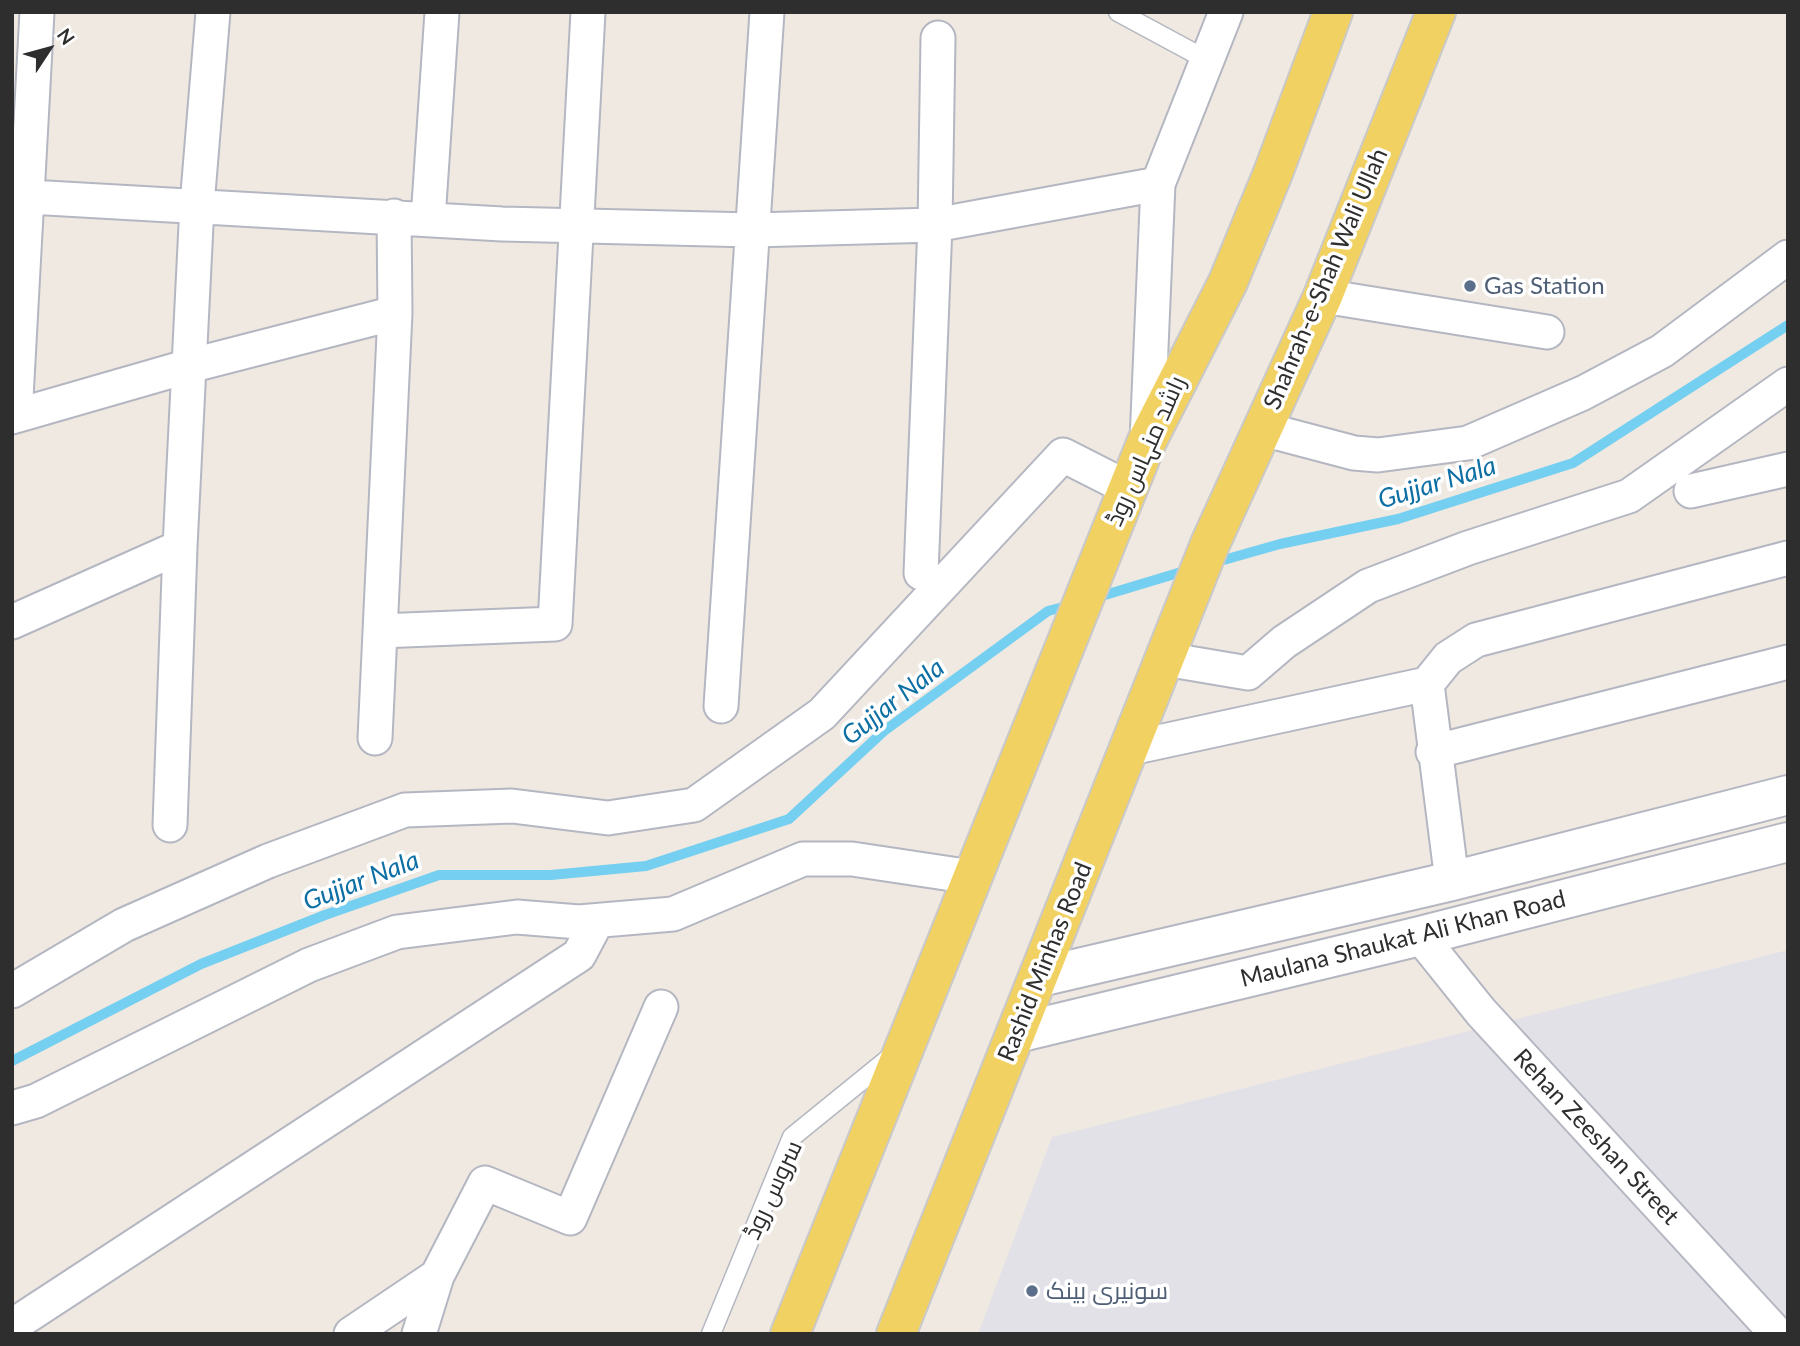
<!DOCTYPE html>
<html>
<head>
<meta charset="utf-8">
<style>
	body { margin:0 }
	#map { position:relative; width:1800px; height:1346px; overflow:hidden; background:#efe9e1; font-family:Lato,sans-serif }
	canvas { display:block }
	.frame { position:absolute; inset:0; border:14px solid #2e2e2e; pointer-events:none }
	.north { position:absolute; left:14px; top:14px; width:70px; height:70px; -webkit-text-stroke:5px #fff; paint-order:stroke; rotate:54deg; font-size:19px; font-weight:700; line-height:28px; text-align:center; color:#2e2e2e }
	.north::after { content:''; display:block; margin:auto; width:24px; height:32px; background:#2e2e2e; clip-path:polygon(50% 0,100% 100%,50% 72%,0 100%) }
</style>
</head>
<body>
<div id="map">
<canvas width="1800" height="1346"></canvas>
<div class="frame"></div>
<div class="north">N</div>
</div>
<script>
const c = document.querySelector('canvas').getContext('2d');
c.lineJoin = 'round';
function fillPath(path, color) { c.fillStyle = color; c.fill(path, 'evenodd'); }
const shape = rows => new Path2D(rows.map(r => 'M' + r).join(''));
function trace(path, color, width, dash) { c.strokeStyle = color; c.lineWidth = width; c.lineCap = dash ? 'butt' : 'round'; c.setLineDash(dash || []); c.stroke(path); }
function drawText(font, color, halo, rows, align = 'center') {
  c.font = font + ' Lato,Cairo,sans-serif'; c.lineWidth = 7; c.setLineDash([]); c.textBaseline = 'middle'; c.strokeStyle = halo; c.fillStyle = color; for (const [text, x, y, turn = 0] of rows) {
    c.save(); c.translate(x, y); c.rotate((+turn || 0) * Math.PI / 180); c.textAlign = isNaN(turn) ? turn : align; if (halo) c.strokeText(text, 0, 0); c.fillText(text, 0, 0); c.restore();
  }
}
fillPath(shape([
	[1788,950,1788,1334,978,1334,1052,1137]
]), '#e3e1e8');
trace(shape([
	[1213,563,1280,544,1398,519,1573,463,1788,325],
	[1095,598,1188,570],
	[12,1061,201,964,325,915,439,875,551,875,646,866,789,819,884,731,1048,611,1071,605]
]), '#75cff0', 10);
const service = shape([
	[1118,12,1207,60],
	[711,1334,792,1137,893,1055]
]);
const minor = shape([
	[12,196,502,224,753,230,935,225,1158,184],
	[428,219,442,12],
	[1323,296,1547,332],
	[15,416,37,12],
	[12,417,189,366,395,313],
	[1263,429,1354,453,1378,455,1468,443,1583,393,1662,351,1788,257],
	[1147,441,1158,184,1226,12],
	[1691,491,1788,469],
	[921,573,935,225,938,38],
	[12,622,180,547],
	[380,631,555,624,588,12],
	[1165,659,1248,673,1284,642,1368,586,1468,548,1629,496,1788,384],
	[721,706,767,12],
	[375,738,395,313,394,216],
	[1131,748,1427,684],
	[1433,752,1788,662],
	[170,825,180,547,197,205,213,12],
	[1452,881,1427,684,1448,658,1476,640,1788,558],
	[1420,936,1481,1012,1777,1334],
	[12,991,124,925,268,861,405,810,512,806,608,818,694,805,822,714,1063,455,1128,488],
	[12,1108,36,1101,309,965,397,932,517,917,579,922,673,914,803,859,852,859,972,877],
	[12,1326,579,955,597,921],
	[351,1334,437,1276],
	[419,1334,437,1276,485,1183,570,1218,661,1007]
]);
const secondary = shape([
	[1040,977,1452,881,1788,795],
	[1017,1033,1420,936,1788,842]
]);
const primary = shape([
	[790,1334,1147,441,1228,282,1273,173,1333,12],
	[896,1334,1210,544,1323,296,1436,12]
]);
trace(service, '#b4b7c1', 21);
trace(minor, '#b4b7c1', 37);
trace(secondary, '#b4b7c1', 42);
trace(primary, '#c9c9c9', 42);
trace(service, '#fff', 18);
trace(minor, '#fff', 33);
trace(secondary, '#fff', 38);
trace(primary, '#f2d163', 38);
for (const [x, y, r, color] of [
	[1470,286,7,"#5c6f8a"],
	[1032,1291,7,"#5c6f8a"]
]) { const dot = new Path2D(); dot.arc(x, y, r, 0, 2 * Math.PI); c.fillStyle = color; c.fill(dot); trace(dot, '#fff', 2.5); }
drawText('24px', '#2e2e2e', '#fff', [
	["Shahrah-e-Shah Wali Ullah",1326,279,-67],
	["راشد منہاس روڈ",1146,451,-66],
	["Maulana Shaukat Ali Khan Road",1403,939,-14],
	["Rashid Minhas Road",1045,962,-68],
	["Rehan Zeeshan Street",1596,1137,47],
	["سروس روڈ",773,1190,-65]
]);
drawText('24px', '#4e5e75', '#fff', [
	["Gas Station",1484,286],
	["سونیری بینک",1046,1291]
], 'left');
drawText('italic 26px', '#0d6fa3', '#fff', [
	["Gujjar Nala",1437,483,-17],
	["Gujjar Nala",893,702,-38],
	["Gujjar Nala",361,881,-21]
]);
</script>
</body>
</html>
